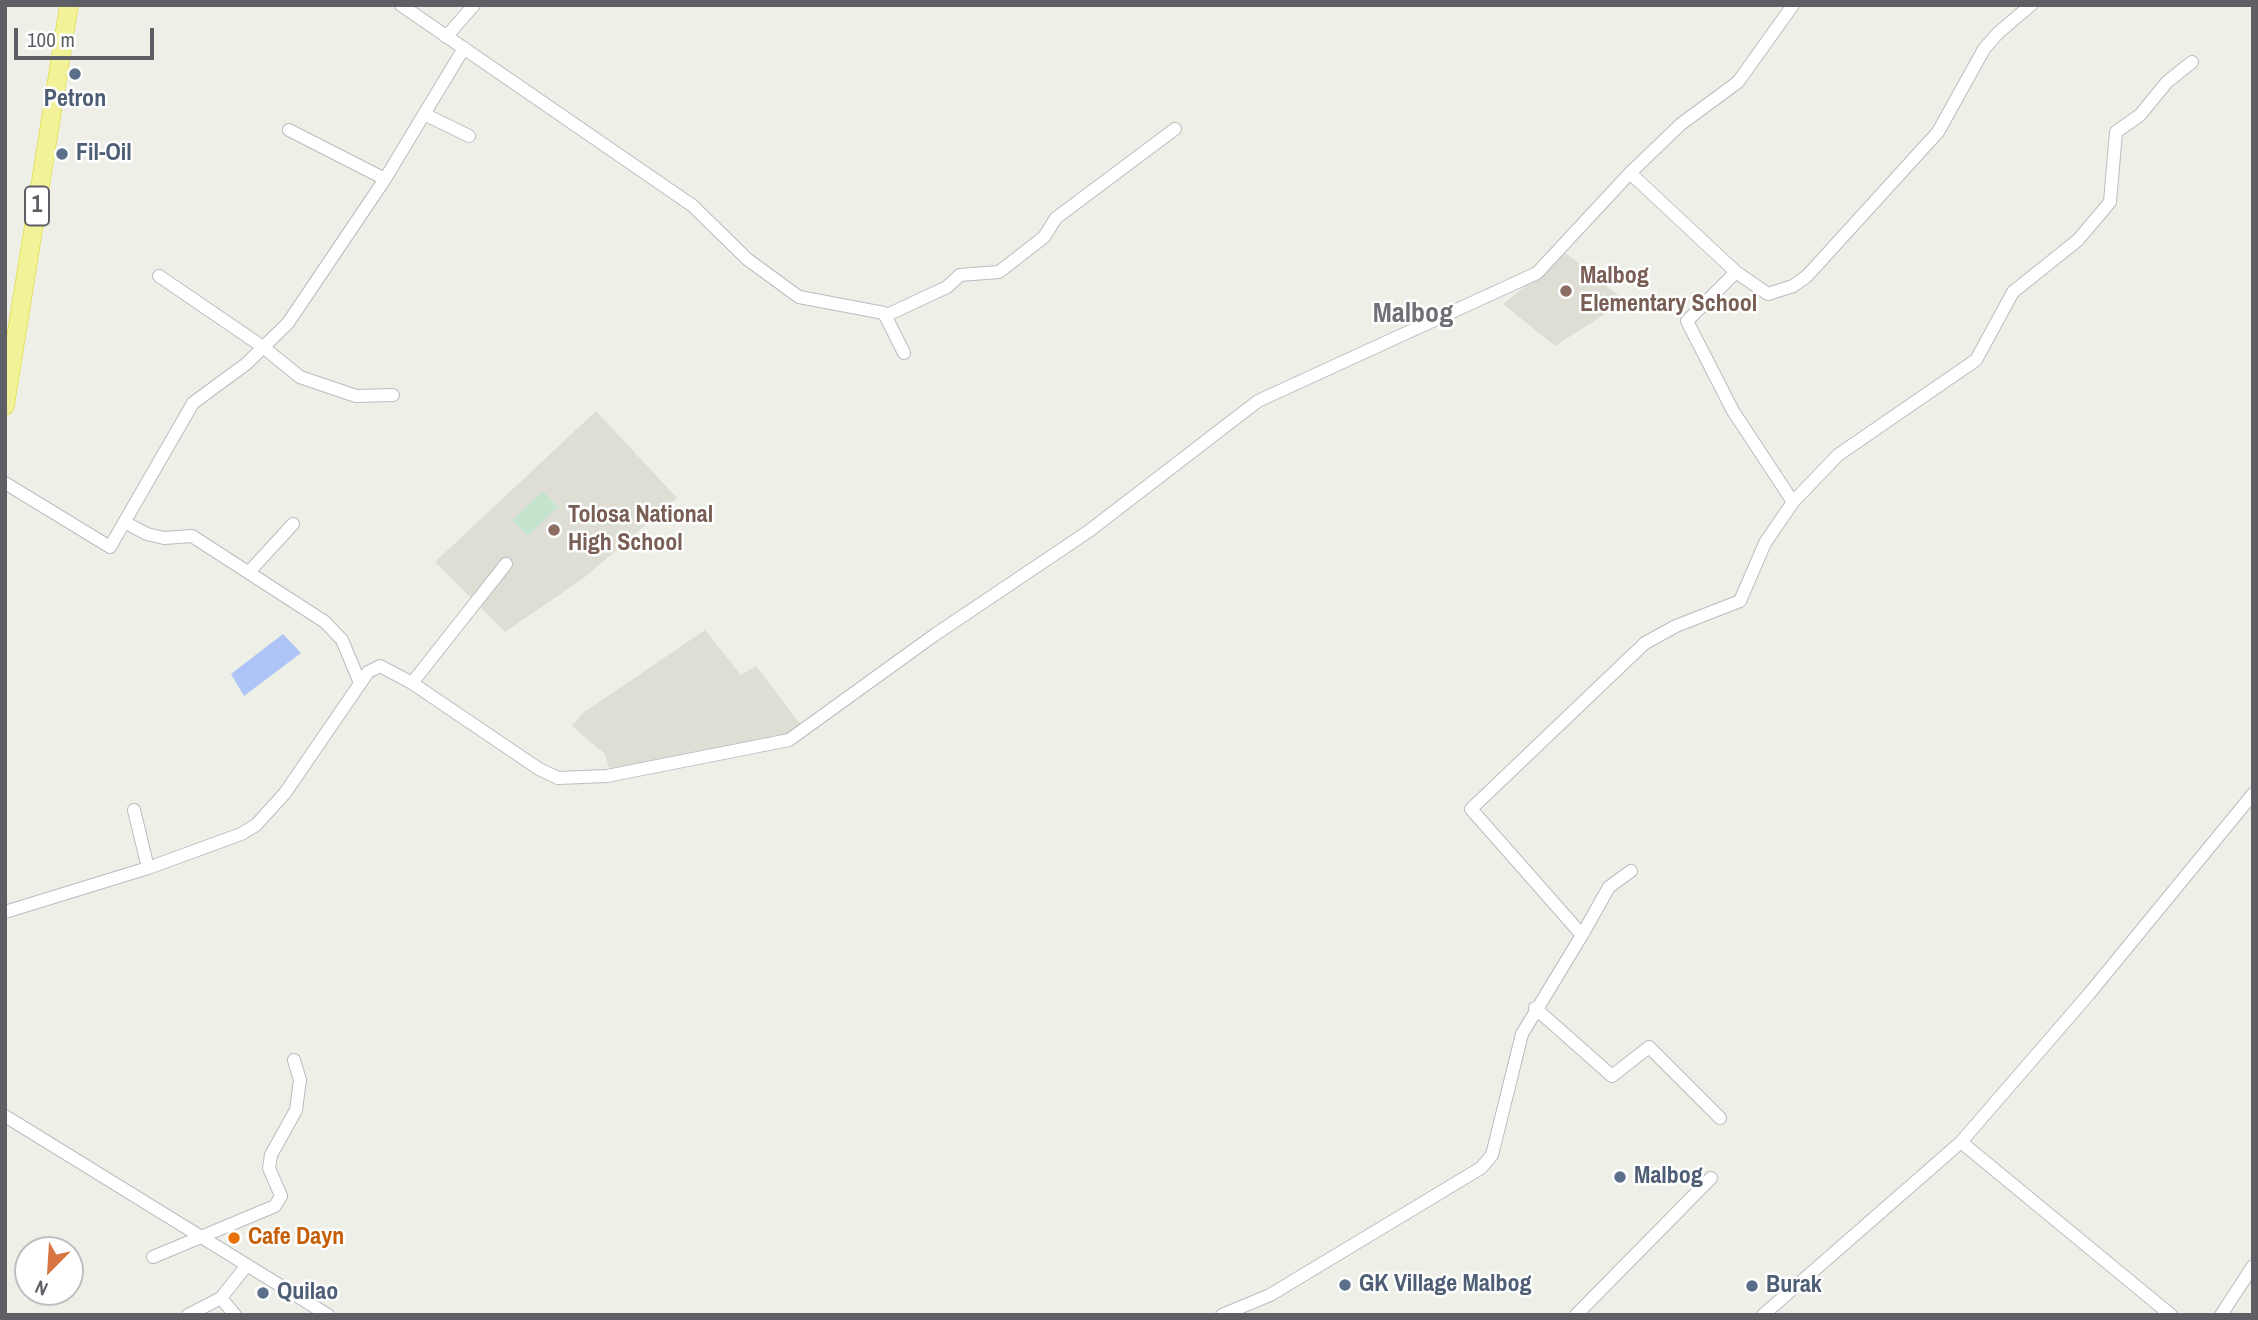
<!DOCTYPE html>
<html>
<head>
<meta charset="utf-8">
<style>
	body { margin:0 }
	#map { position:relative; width:2258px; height:1320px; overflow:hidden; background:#eeefe6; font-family:"Archivo Narrow",sans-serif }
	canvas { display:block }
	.frame { position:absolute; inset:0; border:7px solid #5e5f65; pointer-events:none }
	.north { position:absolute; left:14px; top:1236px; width:70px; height:70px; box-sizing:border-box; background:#fff; border:2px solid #bfbfc1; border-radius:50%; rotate:204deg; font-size:19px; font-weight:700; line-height:28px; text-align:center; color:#5e5f65 }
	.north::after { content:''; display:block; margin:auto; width:24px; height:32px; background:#d87643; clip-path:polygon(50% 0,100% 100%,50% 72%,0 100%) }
	.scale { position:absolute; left:14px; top:28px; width:140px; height:32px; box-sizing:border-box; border:4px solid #5e5f65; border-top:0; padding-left:9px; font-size:21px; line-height:24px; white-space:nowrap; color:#5e5f65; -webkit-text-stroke:5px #fff; paint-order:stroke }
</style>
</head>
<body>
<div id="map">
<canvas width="2258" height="1320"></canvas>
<div class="frame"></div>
<div class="north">N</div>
<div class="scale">100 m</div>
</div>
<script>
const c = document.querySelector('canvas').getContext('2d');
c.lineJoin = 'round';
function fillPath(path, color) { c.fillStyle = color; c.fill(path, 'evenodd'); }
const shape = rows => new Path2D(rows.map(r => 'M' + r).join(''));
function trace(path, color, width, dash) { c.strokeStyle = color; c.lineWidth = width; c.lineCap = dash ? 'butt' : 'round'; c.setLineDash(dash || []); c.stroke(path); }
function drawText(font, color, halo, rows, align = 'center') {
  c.font = font + ' "Archivo Narrow",sans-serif'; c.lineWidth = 5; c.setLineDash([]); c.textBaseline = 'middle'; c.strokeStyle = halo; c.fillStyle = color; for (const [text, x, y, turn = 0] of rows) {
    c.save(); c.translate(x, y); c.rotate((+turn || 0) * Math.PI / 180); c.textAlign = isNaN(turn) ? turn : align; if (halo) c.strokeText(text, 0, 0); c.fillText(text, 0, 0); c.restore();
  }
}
fillPath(shape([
	[1566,253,1625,301,1555,346,1503,304],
	[596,411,677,498,585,577,505,632,435,562],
	[705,630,741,675,756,666,801,725,787,736,610,771,605,754,572,726,583,713]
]), '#deded5');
fillPath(shape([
	[543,491,558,507,528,536,512,520]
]), '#c6e3ce');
fillPath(shape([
	[283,634,301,653,244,696,231,674]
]), '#aec4f7');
const minor = shape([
	[401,5,693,206,747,259,799,297,884,313,904,353],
	[446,37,474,5],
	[424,114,469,136],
	[289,130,385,179],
	[1630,173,1736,272,1768,294,1793,286,1807,276,1938,132,1984,49,1998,33,2031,5],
	[159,276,263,347,300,377,356,396,393,395],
	[885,316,947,287,960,275,999,272,1044,237,1056,218,1175,129],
	[5,483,110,547,193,403,246,364,288,323,385,179,464,48],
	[1793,502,1838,455,1976,360,2013,292,2078,240,2110,202,2116,132,2140,115,2167,82,2192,62],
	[126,523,147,534,164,538,192,536,325,622,342,640,360,683],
	[249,572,293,524],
	[412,683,506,564],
	[134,810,148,868],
	[5,912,148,868,241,834,256,825,285,793,368,672,380,666,412,683,539,769,558,778,607,776,789,740,933,636,1089,531,1258,401,1537,273,1630,173,1681,124,1738,82,1793,5],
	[1582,935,1609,887,1631,871],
	[1535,1008,1612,1076,1649,1047,1720,1118],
	[5,1116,328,1315],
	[1961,1142,2171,1315],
	[153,1257,275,1206,281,1196,269,1168,271,1155,296,1110,300,1080,294,1060],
	[221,1298,235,1315],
	[188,1315,221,1298,247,1265],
	[1222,1315,1270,1295,1481,1168,1492,1155,1522,1034,1582,935,1471,809,1645,643,1676,626,1740,601,1765,543,1793,502,1733,411,1687,321,1736,272],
	[1576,1315,1711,1178],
	[1763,1315,1961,1142,2089,994,2253,794],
	[2221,1315,2253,1266]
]);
const highway = shape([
	[5,406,69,5]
]);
trace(minor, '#bbbcc1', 14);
trace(highway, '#ded517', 19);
trace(minor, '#fff', 12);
trace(highway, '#f2f399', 18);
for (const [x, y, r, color] of [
	[75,74,7,"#5c6f8a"],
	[62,154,7,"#5c6f8a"],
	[1566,291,7,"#8d6e63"],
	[554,530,7,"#8d6e63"],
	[1620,1177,7,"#5c6f8a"],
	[234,1238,7,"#e8710a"],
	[1345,1285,7,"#5c6f8a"],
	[1752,1286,7,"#5c6f8a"],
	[263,1293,7,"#5c6f8a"]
]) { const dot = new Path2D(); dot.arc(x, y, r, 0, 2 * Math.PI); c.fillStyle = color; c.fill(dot); trace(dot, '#fff', 2.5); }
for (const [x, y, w] of [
	[37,206,24]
]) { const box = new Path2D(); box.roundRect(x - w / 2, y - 19.5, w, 39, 5); c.fillStyle = '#fff'; c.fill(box); trace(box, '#5e5f65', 2); }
drawText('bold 23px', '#5e5f65', null, [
	["1",37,206]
]);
drawText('bold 24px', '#4e5e75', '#fff', [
	["Petron",75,100,"center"],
	["Fil-Oil",76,154],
	["Malbog",1634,1177],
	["GK Village Malbog",1359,1285],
	["Burak",1766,1286],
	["Quilao",277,1293]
], 'left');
drawText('bold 24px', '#785e54', '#fff', [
	["Malbog",1580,277],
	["Elementary School",1580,305],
	["Tolosa National",568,516],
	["High School",568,544]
], 'left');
drawText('bold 24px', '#c56008', '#fff', [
	["Cafe Dayn",248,1238]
], 'left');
drawText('bold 28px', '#6f7177', '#fff', [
	["Malbog",1413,314]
]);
</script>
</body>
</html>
